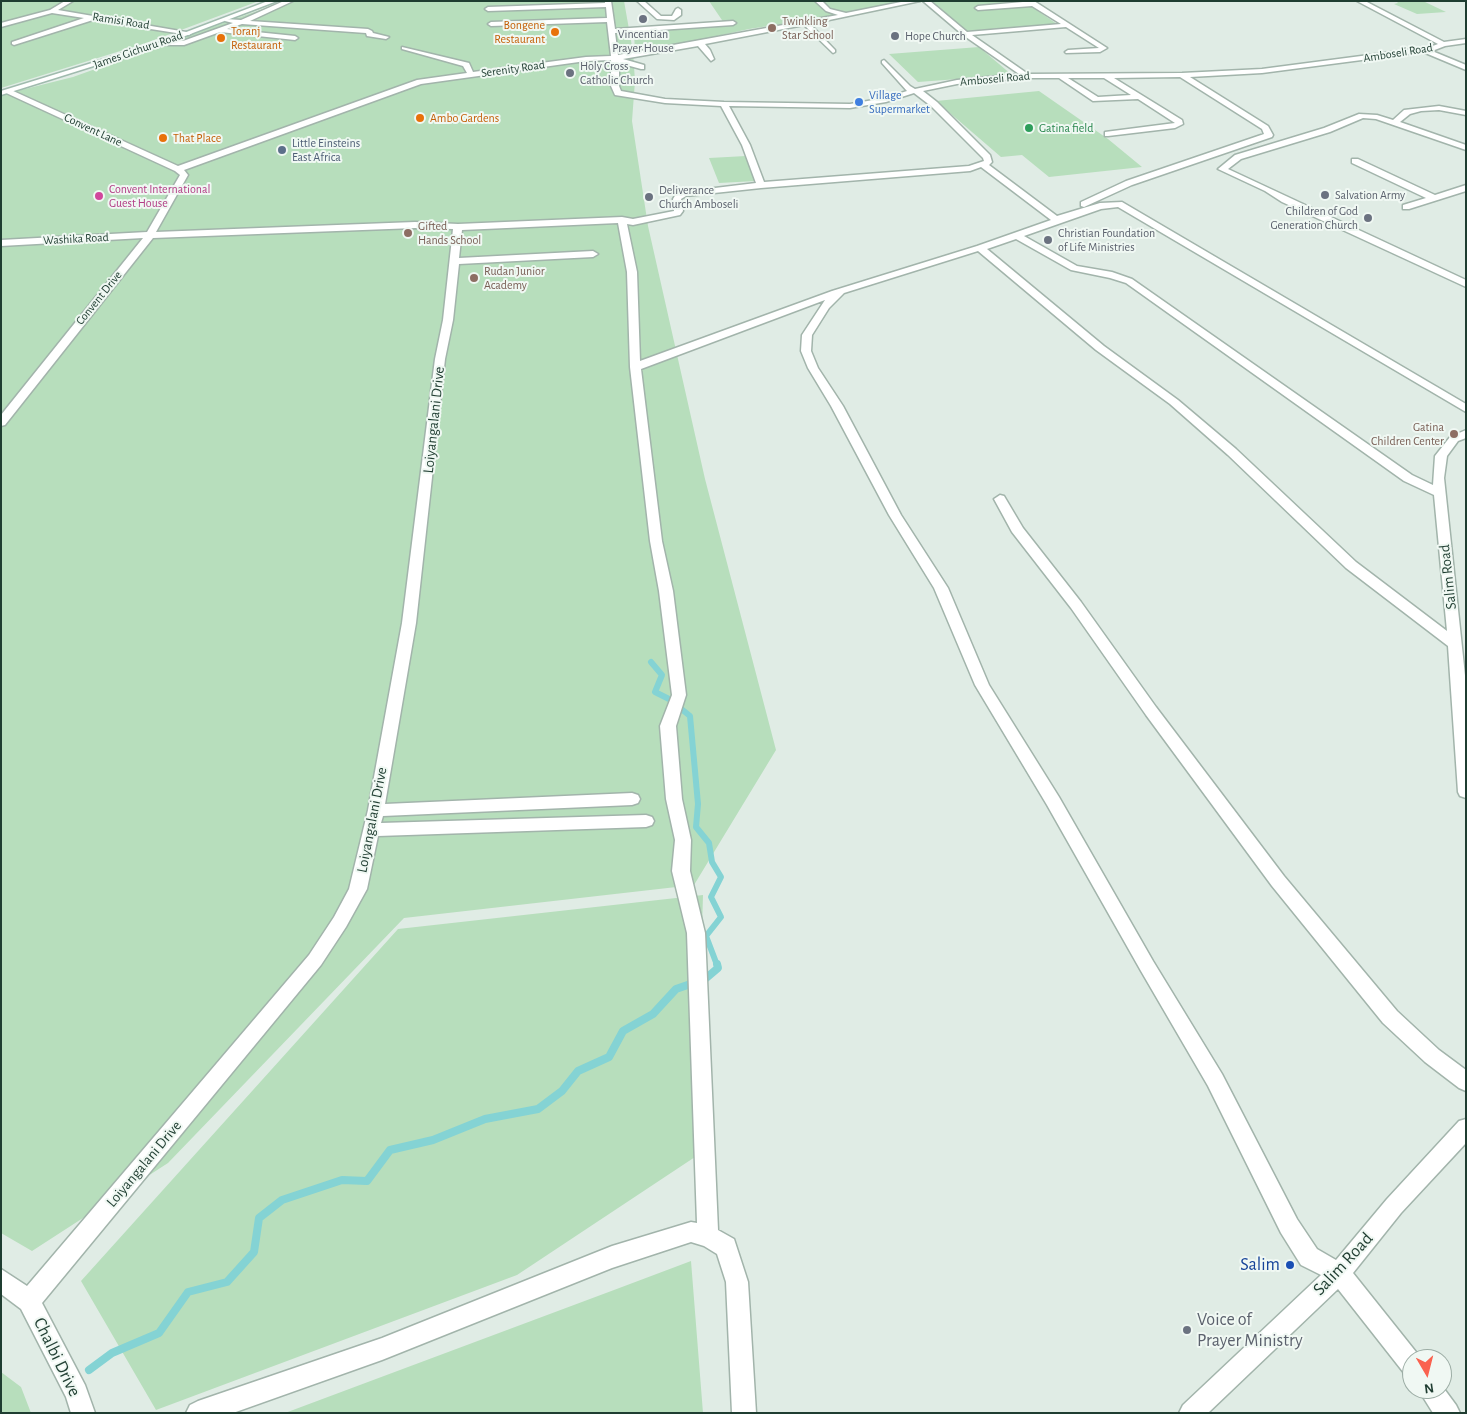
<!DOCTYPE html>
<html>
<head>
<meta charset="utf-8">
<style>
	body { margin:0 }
	#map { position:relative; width:1467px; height:1414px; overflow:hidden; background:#e0ece5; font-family:"Alegreya Sans",sans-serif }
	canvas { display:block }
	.frame { position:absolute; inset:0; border:2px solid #1f3d31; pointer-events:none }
	.north { position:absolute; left:1402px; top:1349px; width:50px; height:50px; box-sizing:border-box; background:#f0f8f3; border:1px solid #9cada5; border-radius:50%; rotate:172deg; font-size:14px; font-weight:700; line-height:20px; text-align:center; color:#1f3d31 }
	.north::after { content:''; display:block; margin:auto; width:18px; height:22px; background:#fa624f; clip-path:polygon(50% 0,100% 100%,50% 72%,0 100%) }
</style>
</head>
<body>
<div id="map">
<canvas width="1467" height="1414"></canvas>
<div class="frame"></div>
<div class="north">N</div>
</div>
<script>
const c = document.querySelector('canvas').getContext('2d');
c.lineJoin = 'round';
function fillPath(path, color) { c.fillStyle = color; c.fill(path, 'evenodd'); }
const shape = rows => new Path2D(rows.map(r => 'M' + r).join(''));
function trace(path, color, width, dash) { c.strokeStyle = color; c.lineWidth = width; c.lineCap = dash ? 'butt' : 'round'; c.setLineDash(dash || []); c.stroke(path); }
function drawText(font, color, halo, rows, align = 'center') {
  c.font = font + ' "Alegreya Sans",sans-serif'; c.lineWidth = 4; c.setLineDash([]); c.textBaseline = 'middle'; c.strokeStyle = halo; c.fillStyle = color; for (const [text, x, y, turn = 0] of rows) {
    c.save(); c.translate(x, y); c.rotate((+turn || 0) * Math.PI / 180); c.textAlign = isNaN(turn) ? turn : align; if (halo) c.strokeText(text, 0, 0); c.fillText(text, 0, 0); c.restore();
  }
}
fillPath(shape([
	[1,1,259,1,146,43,1,88],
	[285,1,624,1,633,52,635,81,632,121,648,226,705,479,776,750,694,885,404,918,168,1163,32,1251,1,1233,1,95,73,77],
	[709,1,1023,1,1057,24,967,31,922,2,749,29,635,54,634,31,726,26],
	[1396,1,1423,1,1446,12,1417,14,1394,4,1398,3],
	[979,47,1012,75,918,82,889,54],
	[1039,91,1108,139,1142,167,1049,177,1022,155,1001,157,936,101],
	[746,156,756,181,719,183,709,158],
	[703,895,695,1157,517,1275,156,1410,81,1281,398,929],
	[691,1261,703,1413,285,1413,614,1290],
	[1,1372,21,1387,31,1413,1,1413]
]), '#b7debc');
trace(shape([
	[651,662,662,675,655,692,669,699,690,716,698,804,696,827,709,843,712,862,721,877,711,897,721,917,706,936,717,965]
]), '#84d3d4', 6);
trace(shape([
	[89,1370,112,1353,159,1333,188,1292,227,1282,254,1252,259,1218,282,1200,342,1180,367,1181,390,1150,433,1140,485,1119,538,1109,562,1091,578,1071,609,1057,623,1031,653,1014,676,989,705,979,718,968,717,964]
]), '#84d3d4', 8);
const street = shape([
	[65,1,73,1,58,10,192,33,189,35,93,20,14,45,12,44,12,42,84,18,52,13,1,27,1,23,50,10,65,1],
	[284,1,293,1,250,21,368,29,372,31,373,33,389,37,386,39,367,36,366,33,242,24,227,29,295,36,298,38,295,40,220,32,184,45,162,45,159,43,162,41,183,41,233,23,225,21,225,19,241,20,284,1],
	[605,1,611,1,615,29,733,21,736,23,733,25,615,33,618,55,838,15,826,11,815,1,822,1,830,9,846,13,906,1,920,1,810,24,835,50,835,52,833,53,804,25,705,44,710,50,714,59,711,61,698,46,623,59,644,65,644,69,641,69,619,63,619,86,621,91,665,99,724,102,850,104,885,98,907,91,882,63,882,61,884,60,910,86,915,89,957,80,1019,74,963,35,923,1,930,1,967,32,1061,24,1032,6,978,10,975,8,978,6,1034,1,1107,48,1100,52,1066,53,1065,52,1068,50,1099,48,1066,27,972,35,1028,74,1182,73,1262,69,1430,47,1438,44,1357,1,1365,1,1444,42,1466,39,1466,43,1445,46,1432,51,1466,65,1466,70,1423,52,1262,73,1190,77,1268,126,1273,135,1272,137,1132,185,1084,207,1081,206,1081,202,1126,181,1264,134,1262,129,1180,77,1114,78,1182,120,1183,124,1175,128,1108,136,1105,136,1105,132,1175,123,1138,99,1093,101,1059,78,1026,78,957,84,923,91,937,102,990,155,992,162,989,165,1057,216,1100,203,1122,202,1466,404,1466,412,1118,207,1101,209,1024,236,1077,266,1112,272,1132,279,1412,475,1433,485,1435,456,1450,437,1466,430,1466,438,1458,441,1447,456,1444,478,1466,685,1466,798,1460,796,1458,792,1448,646,1346,568,1228,455,1170,404,1096,350,978,251,844,293,829,308,812,335,811,351,818,368,843,406,901,515,948,588,989,685,1059,797,1153,961,1222,1074,1297,1219,1317,1249,1336,1260,1387,1199,1459,1121,1466,1119,1466,1143,1401,1213,1353,1273,1420,1357,1421,1359,1412,1359,1412,1377,1404,1373,1338,1289,1208,1413,1179,1413,1183,1405,1321,1275,1301,1265,1281,1233,1208,1086,1141,971,1047,805,975,685,934,588,889,515,831,406,808,368,801,351,802,335,825,300,641,369,662,541,673,591,686,695,676,726,682,799,691,840,690,871,705,933,718,1230,734,1239,748,1282,756,1413,732,1413,726,1282,717,1254,704,1246,691,1242,612,1268,382,1360,233,1413,186,1413,190,1405,198,1401,382,1338,612,1246,691,1222,697,1223,687,933,672,871,675,840,666,799,660,726,672,695,659,591,650,541,630,367,627,272,618,223,462,230,459,258,593,251,598,254,593,257,459,264,453,320,445,359,416,623,385,804,632,793,638,795,640,799,638,803,632,805,383,816,381,823,646,815,652,817,654,821,652,825,646,827,378,836,367,889,346,927,321,965,42,1303,85,1385,95,1413,71,1413,66,1397,21,1309,1,1294,1,1269,27,1286,309,955,334,917,349,889,368,810,402,623,435,359,443,320,453,229,415,228,153,238,5,425,1,426,1,415,143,238,1,246,1,240,147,232,180,175,175,171,4,92,11,90,178,166,417,80,467,73,463,66,402,49,402,47,469,63,473,72,586,57,611,56,607,22,491,26,488,24,491,22,607,18,606,7,488,11,485,9,488,7,605,3,605,1],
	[611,60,611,86,615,95,665,103,721,106,742,145,756,183,682,192,676,194,673,199,674,211,633,219,622,217,458,224,415,222,156,232,188,175,184,170,421,84,586,61,611,60],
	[1068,78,1104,78,1131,95,1098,97,1068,78],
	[914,93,931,106,983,158,984,161,969,166,764,182,750,145,729,106,850,108,886,102,914,93],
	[981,167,1051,220,977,246,832,291,640,361,637,272,627,224,633,225,680,215,683,211,681,199,686,196,761,188,970,171,981,167],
	[1016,239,1071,270,1110,278,1126,283,1404,481,1434,495,1447,631,1356,562,1236,449,1178,400,1104,346,987,249,1016,239],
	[637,1,644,1,661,16,672,16,676,9,678,8,681,10,681,15,674,20,657,19,637,1],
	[1439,106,1466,111,1466,115,1439,110,1421,111,1410,114,1400,122,1466,145,1466,150,1376,119,1363,118,1330,132,1241,159,1228,169,1466,280,1466,287,1282,202,1265,191,1218,169,1235,155,1324,128,1359,114,1377,115,1393,120,1404,110,1439,106],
	[1352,159,1358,159,1435,195,1466,185,1466,191,1409,209,1403,209,1403,205,1426,198,1352,163,1352,159],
	[1000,495,1004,496,1023,528,1081,602,1156,707,1284,876,1397,1011,1439,1050,1466,1070,1466,1091,1459,1088,1425,1062,1383,1023,1272,886,1146,715,1071,608,1012,532,994,499,1000,495],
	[1442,1386,1456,1405,1460,1413,1433,1413,1418,1389,1442,1389,1442,1386]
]);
const secondary = shape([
	[268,1,277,1,164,44,1,95,1,91,160,42,268,1]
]);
trace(street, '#a2b4ab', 3);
trace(secondary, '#a0bbae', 3);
fillPath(street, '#fff');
fillPath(secondary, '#fff');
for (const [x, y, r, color] of [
	[643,19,5,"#6b7280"],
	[772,28,5,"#8d6e63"],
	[555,32,5,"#e8710a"],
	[895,36,5,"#6b7280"],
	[221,38,5,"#e8710a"],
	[570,73,5,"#6b7280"],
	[859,102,5,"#3f7fe0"],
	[420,118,5,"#e8710a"],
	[1029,128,5,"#2e9e5b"],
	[163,138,5,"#e8710a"],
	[282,150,5,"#5c6f8a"],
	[1325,195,5,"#6b7280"],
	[99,196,5,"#d1479c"],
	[649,197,5,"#6b7280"],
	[1368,218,5,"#6b7280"],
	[408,233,5,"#8d6e63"],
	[1048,240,5,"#6b7280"],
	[474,278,5,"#8d6e63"],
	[1454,434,5,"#8d6e63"],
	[1290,1265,5,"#1a4fb4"],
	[1187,1330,5,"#6b7280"]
]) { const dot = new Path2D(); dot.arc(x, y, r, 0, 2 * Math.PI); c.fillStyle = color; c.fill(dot); trace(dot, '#f0f8f3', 2); }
drawText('12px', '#1f3d31', '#f0f8f3', [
	["Ramisi Road",121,21,9],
	["James Gichuru Road",138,50,-19],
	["Amboseli Road",1398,53,-9],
	["Serenity Road",513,69,-8],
	["Amboseli Road",995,79,-5],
	["Convent Lane",93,130,25],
	["Washika Road",76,239,-3],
	["Convent Drive",99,298,-51]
]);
drawText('12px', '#785e54', '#f0f8f3', [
	["Twinkling",782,21],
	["Star School",782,35],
	["Gifted",418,226],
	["Hands School",418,240],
	["Rudan Junior",484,271],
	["Academy",484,285],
	["Gatina",1444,427,"right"],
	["Children Center",1444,441,"right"]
], 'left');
drawText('12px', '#c56008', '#f0f8f3', [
	["Bongene",545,25,"right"],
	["Restaurant",545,39,"right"],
	["Toranj",231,31],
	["Restaurant",231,45],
	["Ambo Gardens",430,118],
	["That Place",173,138]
], 'left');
drawText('12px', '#5b616d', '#f0f8f3', [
	["Vincentian",643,34,"center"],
	["Prayer House",643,48,"center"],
	["Hope Church",905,36],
	["Holy Cross",580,66],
	["Catholic Church",580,80],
	["Deliverance",659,190],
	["Church Amboseli",659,204],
	["Salvation Army",1335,195],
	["Children of God",1358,211,"right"],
	["Generation Church",1358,225,"right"],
	["Christian Foundation",1058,233],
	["of Life Ministries",1058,247]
], 'left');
drawText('12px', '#366cbe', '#f0f8f3', [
	["Village",869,95],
	["Supermarket",869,109]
], 'left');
drawText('12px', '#27864d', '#f0f8f3', [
	["Gatina field",1039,128]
], 'left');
drawText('12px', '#4e5e75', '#f0f8f3', [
	["Little Einsteins",292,143],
	["East Africa",292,157]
], 'left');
drawText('12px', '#b23c85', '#f0f8f3', [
	["Convent International",109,189],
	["Guest House",109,203]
], 'left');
drawText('15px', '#1f3d31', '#f0f8f3', [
	["Loiyangalani Drive",434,420,-84],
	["Salim Road",1448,577,-96],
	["Loiyangalani Drive",372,820,-79],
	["Loiyangalani Drive",144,1164,-50]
]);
drawText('18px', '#1f3d31', '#f0f8f3', [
	["Salim Road",1343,1264,-47],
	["Chalbi Drive",57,1357,64]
]);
drawText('18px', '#164399', '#f0f8f3', [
	["Salim",1280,1265]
], 'right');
drawText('18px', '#5b616d', '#f0f8f3', [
	["Voice of",1197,1320],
	["Prayer Ministry",1197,1341]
], 'left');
</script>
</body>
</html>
